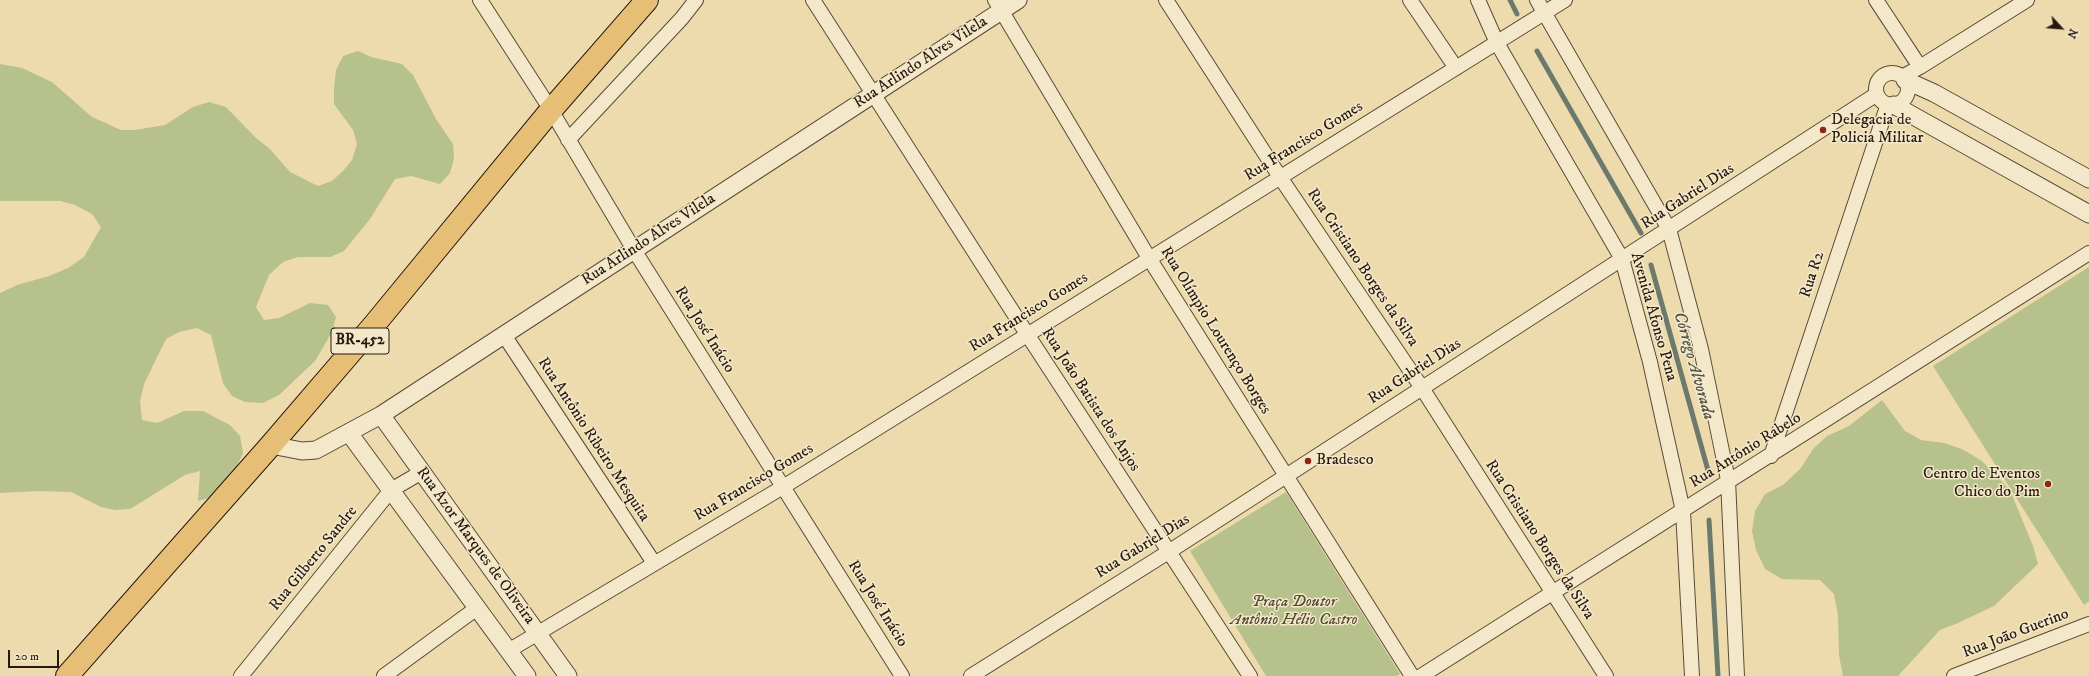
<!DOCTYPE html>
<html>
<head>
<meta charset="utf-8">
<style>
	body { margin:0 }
	#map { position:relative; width:2089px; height:676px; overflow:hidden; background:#eedbad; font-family:"IM FELL DW Pica",serif }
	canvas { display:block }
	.north { position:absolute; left:2041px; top:8px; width:40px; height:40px; -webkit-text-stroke:3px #f4e8ca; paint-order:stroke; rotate:116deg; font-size:11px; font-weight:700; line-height:16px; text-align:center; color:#27190e }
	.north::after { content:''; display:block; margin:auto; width:14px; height:18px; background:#27190e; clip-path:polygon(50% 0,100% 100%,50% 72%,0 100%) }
	.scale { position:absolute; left:8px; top:650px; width:51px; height:18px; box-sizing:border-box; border:2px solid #27190e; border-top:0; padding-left:5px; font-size:12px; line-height:14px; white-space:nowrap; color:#27190e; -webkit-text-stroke:3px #f4e8ca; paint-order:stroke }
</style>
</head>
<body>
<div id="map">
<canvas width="2089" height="676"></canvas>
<div class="north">N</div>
<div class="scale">20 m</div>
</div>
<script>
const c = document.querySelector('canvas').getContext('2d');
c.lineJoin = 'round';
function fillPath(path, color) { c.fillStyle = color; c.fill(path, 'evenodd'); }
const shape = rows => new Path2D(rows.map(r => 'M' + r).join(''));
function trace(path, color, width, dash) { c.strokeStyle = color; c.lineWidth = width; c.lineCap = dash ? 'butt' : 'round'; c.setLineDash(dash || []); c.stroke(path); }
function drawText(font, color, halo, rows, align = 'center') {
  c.font = font + ' "IM FELL DW Pica",serif'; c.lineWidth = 3; c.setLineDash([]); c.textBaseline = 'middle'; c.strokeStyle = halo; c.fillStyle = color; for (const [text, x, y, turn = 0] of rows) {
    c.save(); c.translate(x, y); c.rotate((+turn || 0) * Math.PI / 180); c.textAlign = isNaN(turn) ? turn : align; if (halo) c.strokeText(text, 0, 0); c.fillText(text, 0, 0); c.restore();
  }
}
fillPath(shape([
	[358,51,371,57,402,64,413,75,436,119,453,144,454,159,450,173,440,184,411,176,395,179,370,219,344,251,330,257,298,257,283,262,269,275,256,307,264,320,279,318,310,303,328,305,336,317,332,332,315,361,279,395,263,403,245,402,232,396,223,383,211,335,197,328,179,332,166,339,144,384,140,401,142,420,157,423,184,411,203,411,230,425,240,436,243,453,236,468,216,496,198,501,200,471,185,475,130,509,115,510,101,507,71,492,38,491,0,493,0,293,17,285,49,276,68,268,84,257,101,227,92,214,75,205,60,201,0,201,0,64,22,68,52,82,92,117,121,130,135,130,165,125,193,107,209,102,226,107,256,138,270,149,290,172,318,186,332,181,343,171,352,160,357,144,353,130,334,104,334,88,336,70,343,56],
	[2089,267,2089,601,2084,605,1933,366],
	[1882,400,1905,431,1921,440,1944,443,1962,449,1982,461,2010,490,2033,546,2038,564,1994,606,1958,623,1940,630,1898,676,1843,676,1839,655,1838,615,1834,594,1820,580,1782,579,1765,569,1756,550,1752,531,1755,511,1765,494,1783,485,1801,468,1813,449,1827,436,1849,426],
	[1286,492,1400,674,1397,676,1266,676,1190,551]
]), '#b6c18b');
trace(shape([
	[1510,0,1517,14],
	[1537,51,1641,233],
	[1651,265,1709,474],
	[1709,520,1718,676]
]), '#6b7a6d', 5);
const minor = shape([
	[480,0,551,110,634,250,902,676],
	[813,0,1027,334,1250,676],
	[995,0,1149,258,1412,676],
	[1166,0,1280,177,1422,388,1606,676],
	[1410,0,1456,68],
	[1478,0,1497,43,1622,259,1650,362,1683,511,1692,676],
	[1537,0,1669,229,1701,349,1728,480,1737,676],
	[1876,0,1920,67],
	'1876 89a16 16 0 1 1 32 0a16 16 0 1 1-32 0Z',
	[1902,77,1920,67,2027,0],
	[568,140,682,18,696,0],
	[504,335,654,563],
	[1771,456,1888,104],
	[508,651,783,487,1565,0],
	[241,676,391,490,422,472],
	[384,676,477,608],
	[971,676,1170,551,1877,94],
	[1421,676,2089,253],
	[1954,676,2089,624]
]);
const tertiary = shape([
	[1905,80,1934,93,2089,179],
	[1894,105,2089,214],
	[381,415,568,676],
	[349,433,527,676],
	[271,445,302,451,316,450,381,415,1018,0]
]);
const trunk = shape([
	[67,676,271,445,374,325,551,110,647,0]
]);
trace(minor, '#594a36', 16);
trace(tertiary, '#594a36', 19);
trace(trunk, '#27190e', 24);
trace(minor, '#f4e8ca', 14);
trace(tertiary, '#f4e8ca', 17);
trace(trunk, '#e7be76', 22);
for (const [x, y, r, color] of [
	[1823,130,4,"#8f2418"],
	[1308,461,4,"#8f2418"],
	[2048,484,4,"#8f2418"]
]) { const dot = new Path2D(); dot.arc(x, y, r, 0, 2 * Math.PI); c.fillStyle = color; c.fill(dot); trace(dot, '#f4e8ca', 1.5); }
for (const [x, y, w] of [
	[360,341,58]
]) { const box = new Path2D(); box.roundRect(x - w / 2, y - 13, w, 26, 3); c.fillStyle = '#f4e8ca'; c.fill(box); trace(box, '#27190e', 1); }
drawText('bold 15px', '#27190e', null, [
	["BR-452",360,341]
]);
drawText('16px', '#27190e', '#f4e8ca', [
	["Rua Arlindo Alves Vilela",921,63,-33],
	["Rua Francisco Gomes",1304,142,-32],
	["Rua Gabriel Dias",1688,197,-33],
	["Rua Arlindo Alves Vilela",649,240,-33],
	["Rua Cristiano Borges da Silva",1362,268,56],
	["Rua R2",1813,275,-72],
	["Rua Francisco Gomes",1029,313,-32],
	["Avenida Afonso Pena",1653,317,74],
	["Rua José Inácio",704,330,58],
	["Rua Olímpio Lourenço Borges",1215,331,58],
	["Rua Gabriel Dias",1415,372,-33],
	["Rua João Batista dos Anjos",1090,400,57],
	["Rua Antônio Ribeiro Mesquita",593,440,57],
	["Rua Antônio Rabelo",1746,451,-32],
	["Rua Francisco Gomes",754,483,-31],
	["Rua Cristiano Borges da Silva",1539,540,57],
	["Rua Azor Marques de Oliveira",475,546,54],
	["Rua Gabriel Dias",1143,547,-32],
	["Rua Gilberto Sandre",314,559,-51],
	["Rua José Inácio",877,604,58],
	["Rua João Guerino",2016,634,-21]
]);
drawText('16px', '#27190e', '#f4e8ca', [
	["Delegacia de",1831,121],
	["Policia Militar",1831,139],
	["Bradesco",1316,461],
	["Centro de Eventos",2040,475,"right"],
	["Chico do Pim",2040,493,"right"]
], 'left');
drawText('italic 16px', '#524b34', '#f4e8ca', [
	["Praça Doutor",1294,603],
	["Antônio Hélio Castro",1294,621]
]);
drawText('italic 17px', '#4f5245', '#f4e8ca', [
	["Córrego Alvorada",1693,366,74]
]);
</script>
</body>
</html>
